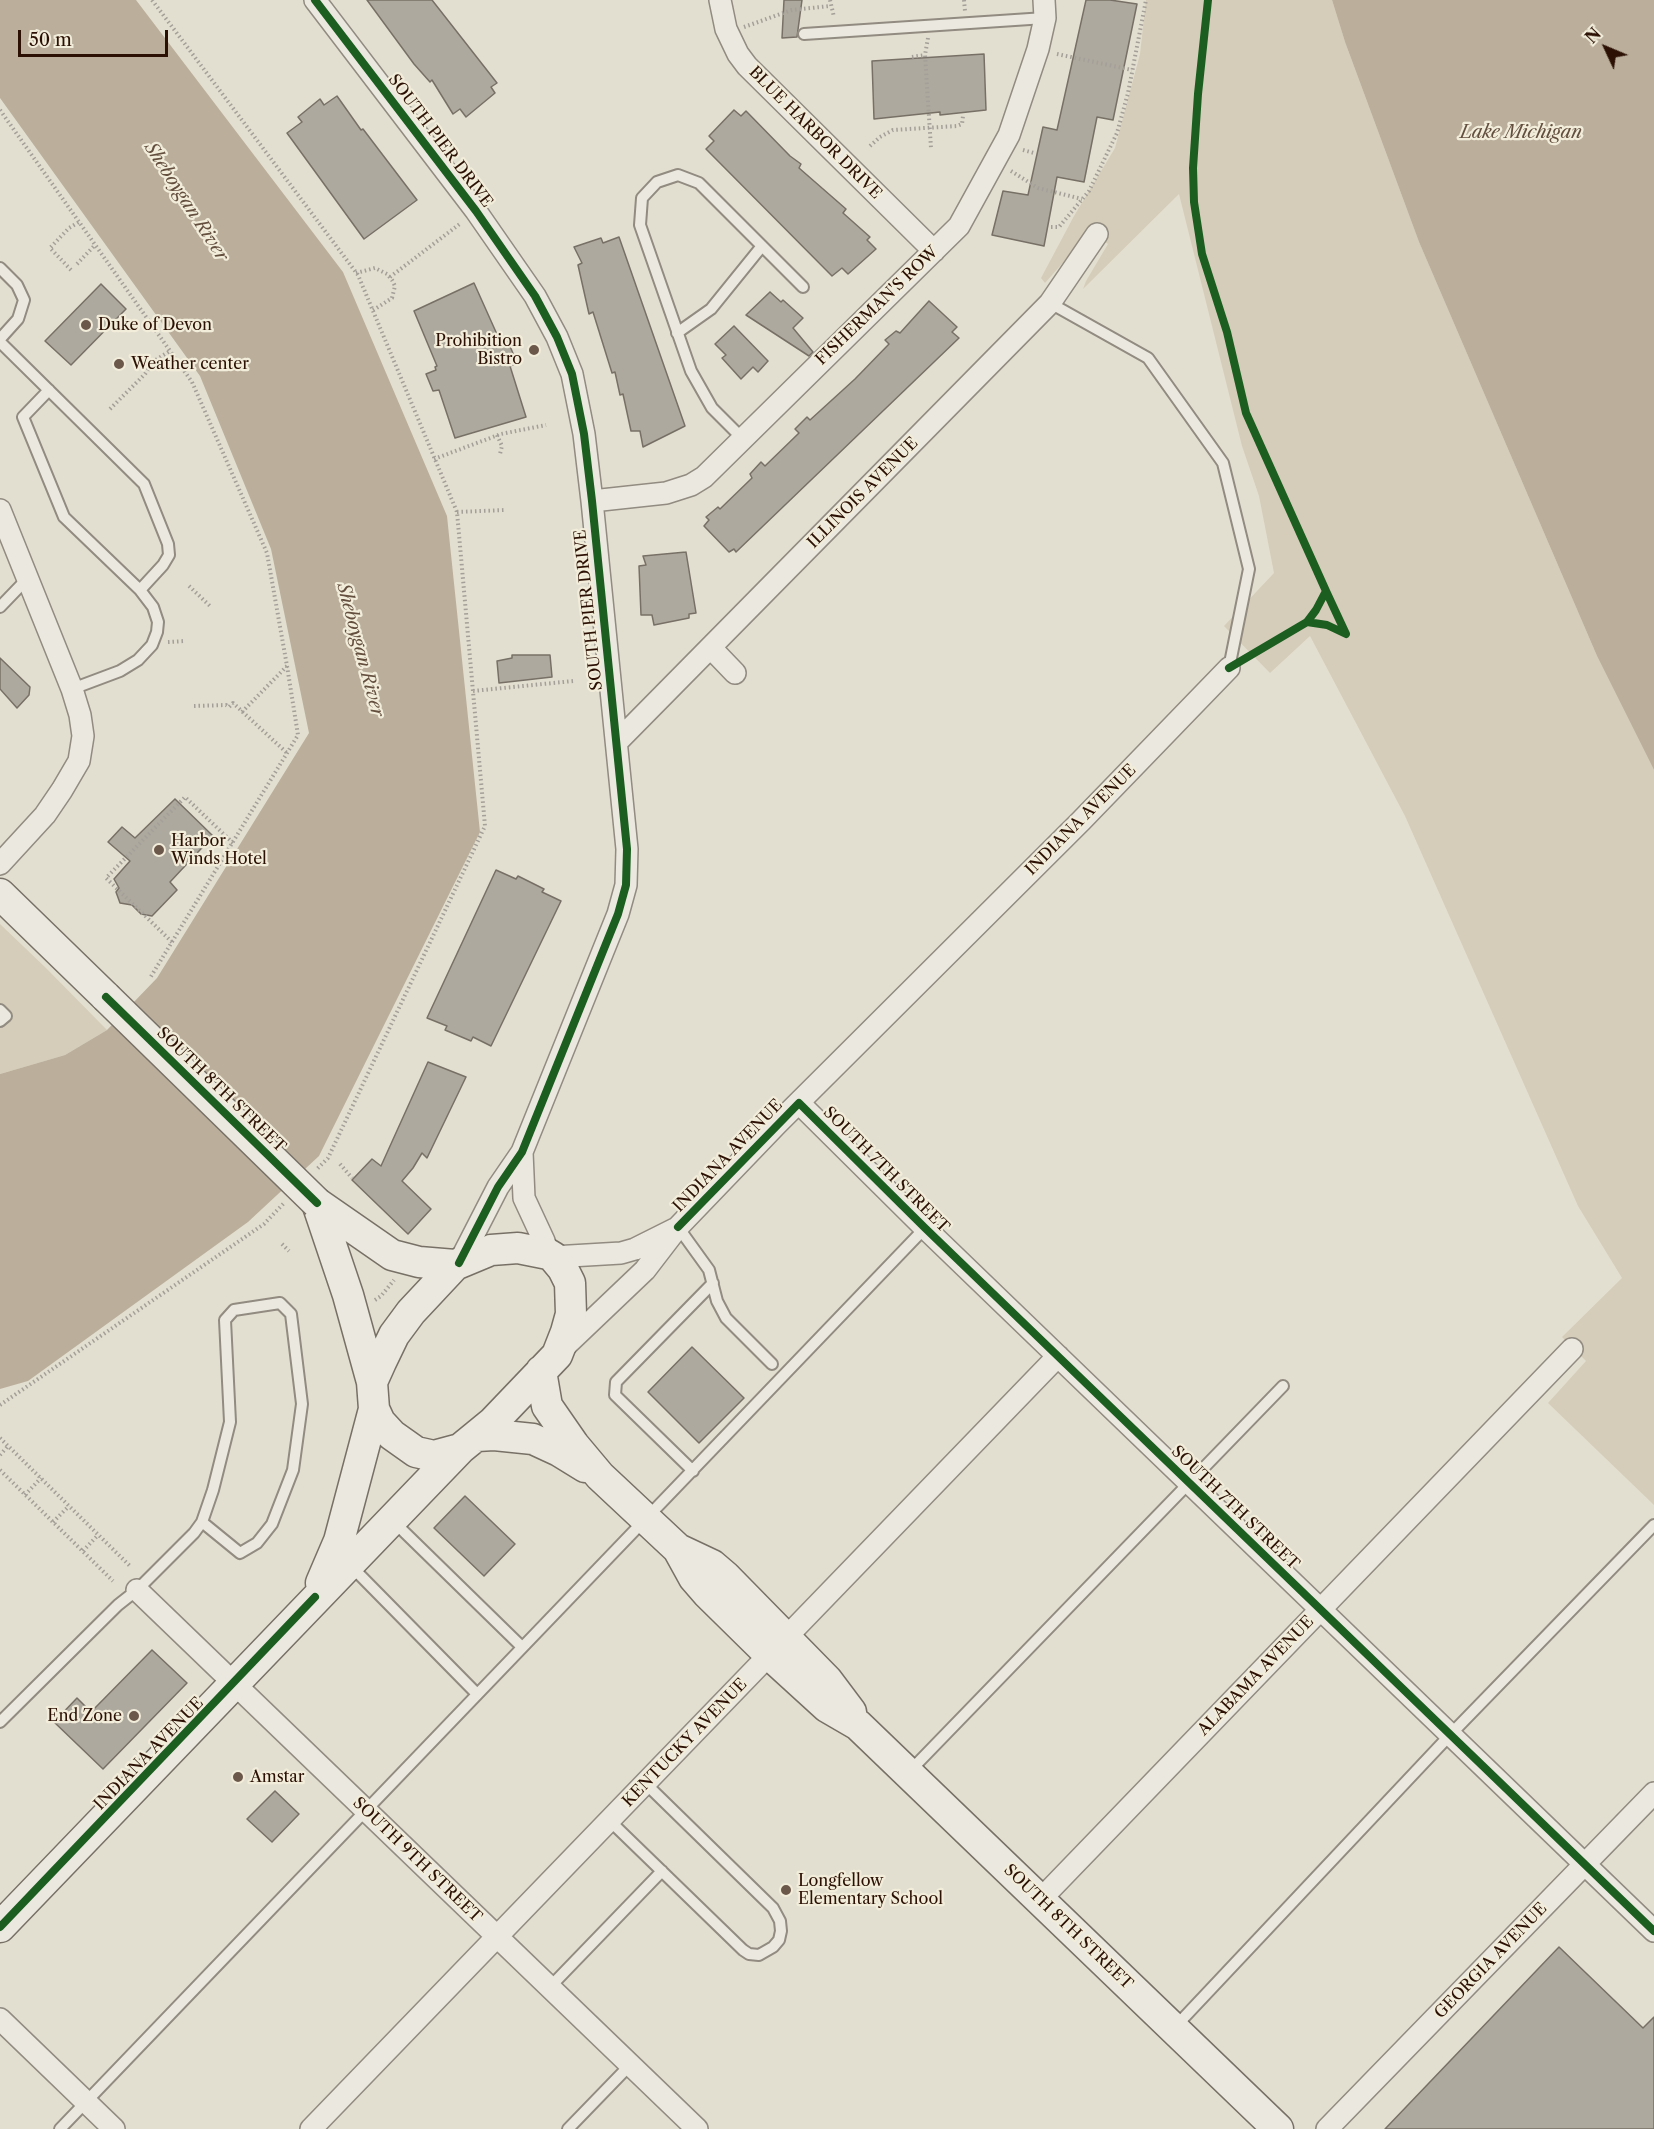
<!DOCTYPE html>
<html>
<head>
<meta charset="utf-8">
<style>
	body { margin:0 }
	#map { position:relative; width:1654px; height:2129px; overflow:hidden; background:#e3dfd0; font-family:"Libre Caslon Text",serif }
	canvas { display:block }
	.north { position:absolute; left:1576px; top:18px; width:60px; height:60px; -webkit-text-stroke:4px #f2eddb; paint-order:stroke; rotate:314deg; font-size:16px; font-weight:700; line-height:24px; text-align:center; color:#2b1003 }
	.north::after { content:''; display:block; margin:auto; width:21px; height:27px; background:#2b1003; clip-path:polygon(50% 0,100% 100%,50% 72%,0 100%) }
	.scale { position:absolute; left:18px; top:30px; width:150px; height:27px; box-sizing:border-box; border:3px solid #2b1003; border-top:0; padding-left:8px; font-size:18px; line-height:21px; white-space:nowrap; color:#2b1003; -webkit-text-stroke:4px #f2eddb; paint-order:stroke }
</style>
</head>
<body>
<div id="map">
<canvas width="1654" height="2129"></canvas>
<div class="north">N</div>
<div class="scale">50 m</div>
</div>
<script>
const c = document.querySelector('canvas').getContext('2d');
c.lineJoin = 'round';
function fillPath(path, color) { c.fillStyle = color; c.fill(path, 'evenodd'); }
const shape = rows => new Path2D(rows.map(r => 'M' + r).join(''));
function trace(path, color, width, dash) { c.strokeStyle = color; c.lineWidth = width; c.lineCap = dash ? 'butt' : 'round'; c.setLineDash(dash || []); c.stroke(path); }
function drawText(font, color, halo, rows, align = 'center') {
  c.font = font + ' "Libre Caslon Text",serif'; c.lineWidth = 4.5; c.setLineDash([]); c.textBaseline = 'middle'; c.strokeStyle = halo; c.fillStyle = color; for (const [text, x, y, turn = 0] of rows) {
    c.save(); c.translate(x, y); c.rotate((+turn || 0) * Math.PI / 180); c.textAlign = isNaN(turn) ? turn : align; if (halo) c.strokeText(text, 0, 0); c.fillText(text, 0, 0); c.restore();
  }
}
fillPath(shape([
	[1146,0,1332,0,1345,42,1419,242,1597,656,1654,770,1654,1505,1548,1403,1586,1361,1562,1337,1622,1278,1578,1206,1405,816,1310,636,1270,673,1224,626,1274,573,1259,496,1242,446,1179,194,1083,289,1086,281,1108,244,1090,232,1045,283,1041,278,1074,216,1115,148,1140,54],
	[0,924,46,968,107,1030,65,1055,0,1074]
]), '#d5cdb9');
fillPath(shape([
	[0,0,136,0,343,272,447,516,480,832,319,1156,248,1222,28,1381,0,1389,0,1074,65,1055,107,1030,157,978,309,733,271,549,200,376,0,98],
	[1332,0,1654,0,1654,770,1597,656,1419,242,1345,42]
]), '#bbaf9c');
const building = shape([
	[367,0,432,0,497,83,491,87,495,93,466,117,460,109,453,114,432,80,430,82,414,64,367,0],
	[784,0,802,0,797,37,782,38,784,0],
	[1086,0,1110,0,1137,4,1113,120,1097,117,1084,182,1057,177,1044,246,992,235,1003,191,1028,195,1043,127,1057,130,1086,0],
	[984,54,986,110,940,115,940,112,874,119,872,61,984,54],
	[337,96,361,130,363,129,417,200,364,239,287,133,302,122,298,117,320,99,324,105,337,96],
	[734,110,741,116,746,111,790,156,801,164,799,168,846,209,843,213,870,237,867,240,876,249,848,274,842,268,832,276,706,149,714,141,709,136,734,110],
	[619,237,685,426,643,447,640,431,631,431,623,394,620,395,615,372,612,373,593,312,589,314,578,265,582,263,574,247,601,238,603,243,619,237],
	[474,283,500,341,507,339,517,363,510,366,526,417,455,438,439,390,433,391,426,374,436,370,435,367,437,366,414,311,474,283],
	[101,284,126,309,71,365,45,341,101,284],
	[770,292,781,302,783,300,803,318,793,328,813,352,809,356,746,315,770,292],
	[929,301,957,327,952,332,959,338,736,552,734,549,729,552,704,526,709,520,706,517,718,507,720,509,752,478,750,474,761,462,765,466,799,433,795,429,807,417,810,420,855,379,889,344,885,340,896,331,900,333,929,301],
	[734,326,768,361,758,372,753,367,741,379,722,358,726,355,715,344,734,326],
	[686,552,696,613,689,614,689,618,654,625,652,615,641,615,639,566,646,565,643,556,686,552],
	[512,655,550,655,552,677,499,683,497,661,512,658,512,655],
	[0,658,30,687,29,695,17,708,0,689,0,658],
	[175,799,213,836,170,882,177,890,152,916,141,914,132,905,120,903,116,892,119,888,114,879,130,861,108,842,122,827,135,838,175,799],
	[496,870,516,879,518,876,544,889,542,892,561,901,491,1046,473,1037,471,1041,445,1030,447,1026,427,1018,496,870],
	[428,1062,466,1077,427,1158,422,1153,413,1168,402,1181,431,1209,408,1234,352,1180,372,1159,381,1166,428,1062],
	[692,1347,744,1398,699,1443,648,1392,692,1347],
	[465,1496,515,1544,484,1576,434,1528,465,1496],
	[152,1650,187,1683,103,1769,54,1722,77,1698,91,1712,152,1650],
	[275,1791,299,1814,272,1842,247,1819,275,1791],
	[1559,1947,1643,2028,1654,2017,1654,2129,1385,2129,1559,1947]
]);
fillPath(building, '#aea99e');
trace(building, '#777066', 1.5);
const lane = shape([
	[804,34,1045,18],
	[0,268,17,285,24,300,18,319,0,339],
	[1050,303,1148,358,1223,463,1249,569,1229,668],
	[677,333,711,309,762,246],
	[0,342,144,484,168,544,169,555,163,565,140,590],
	[49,390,23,417,64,517,140,590,153,607,158,622,157,632,152,645,138,660,120,671,72,689],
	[743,439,712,408,691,371,640,225,642,198,657,182,678,175,699,183,803,287],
	[0,607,26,580],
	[0,1010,6,1016,0,1021],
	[678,1227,709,1270,717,1301,726,1318,772,1364],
	[693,1471,615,1395,616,1382,713,1283],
	[394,1522,522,1647],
	[351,1566,477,1694],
	[0,1722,118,1605,137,1590,194,1533,202,1522,240,1553,257,1543,272,1524,293,1470,302,1404,291,1314,280,1303,234,1310,225,1320,230,1422,213,1490,202,1522],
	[908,1773,1283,1386],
	[609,1820,743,1950,749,1954,759,1955,773,1947,779,1940,781,1931,780,1921,773,1908,645,1783],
	[550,1987,662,1871],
	[1176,2026,1450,1735,1654,1525],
	[60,2129,925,1228],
	[568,2129,630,2065]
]);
const street = shape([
	[315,0,476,211,535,296,557,337,572,374,584,434,592,501,627,849,626,885,618,914,522,1152,498,1187,459,1263],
	[720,0,726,29,738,54,747,66,934,251],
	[592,501,666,493,691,485,704,477,959,226,1009,135,1038,49,1045,18,1044,0],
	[0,510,72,689,80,715,83,736,79,761,62,790,45,815,0,864],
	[711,648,735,673],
	[617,742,1050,303,1097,234],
	[799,1103,925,1228,1654,1931],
	[522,1152,524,1198,544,1241,548,1254],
	[553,1257,621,1253,635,1249,675,1229],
	[561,1350,645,1270,678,1227,776,1125,1081,821,1229,668],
	[137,1590,697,2129],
	[1040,1900,1572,1349],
	[0,2019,114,2129],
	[311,2129,1058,1356],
	[1327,2129,1654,1793]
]);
const secondary = shape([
	[0,894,106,997],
	[317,1203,348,1295,372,1382],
	[317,1203,392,1255,419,1262,455,1265],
	[518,1248,548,1254,553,1257,563,1269,570,1283,571,1314,566,1332,557,1355,493,1422,460,1449,434,1456,416,1452,392,1435,380,1422,374,1409,372,1382,381,1362,394,1335,411,1312,455,1265,491,1250,518,1248],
	[541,1371,547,1406,574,1445,600,1476,678,1549,712,1565,726,1577,827,1680,851,1712],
	[477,1436,494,1435,533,1439,559,1451,585,1467],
	[678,1549,694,1578,707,1593,770,1655,827,1707,858,1725,1278,2129],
	[321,1583,339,1541,374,1409],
	[0,1927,460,1449]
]);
trace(lane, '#918b81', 14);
trace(street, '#918b81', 24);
trace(secondary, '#777066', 33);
trace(shape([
	[152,0,358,275,457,512,485,826,328,1158,317,1169],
	[830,0,834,17],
	[964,0,965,11],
	[744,27,792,10,830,6],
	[928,38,925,55,931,148],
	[1057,54,1132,70],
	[912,57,925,55],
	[0,110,192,382,267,553,287,666,298,735,150,978],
	[870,146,880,137,893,130,957,126,962,124,963,116],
	[1023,150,1034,153],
	[1011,171,1038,188,1082,199],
	[1051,227,1059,227,1089,191,1117,133,1128,93,1146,0],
	[77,264,95,245],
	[71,270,50,248,69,228,79,222],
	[356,273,375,268,387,274,392,280,395,286,392,298,372,311],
	[390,277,461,223],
	[110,409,145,374,154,361,170,351],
	[497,435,502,446,500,454],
	[434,459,501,434,546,425],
	[457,512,505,510],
	[189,586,210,606],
	[168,642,185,641],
	[473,691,573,681],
	[194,706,226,705,229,707,233,703,287,753],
	[242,712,287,666],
	[172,942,106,878,185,797,233,843],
	[340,1164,352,1178],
	[282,1244,289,1251],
	[375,1300,381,1296,394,1280],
	[0,1405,264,1224,285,1202],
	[0,1438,130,1566],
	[0,1455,8,1446],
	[0,1470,113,1581],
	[25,1495,41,1478],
	[53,1522,69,1506],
	[83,1551,98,1535]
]), '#a49f98', 4, [1.5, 3]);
trace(lane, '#eae8df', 10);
trace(street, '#eae8df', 21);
trace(secondary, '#eae8df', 30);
const secondaryBridge = shape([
	[106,997,317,1203]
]);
trace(secondaryBridge, '#777066', 33, []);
trace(secondaryBridge, '#eae8df', 30);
trace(shape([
	[315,0,476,211,535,296,557,337,572,374,584,434,592,501,627,849,626,885,618,914,522,1152,498,1187,459,1263],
	[1208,0,1198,94,1193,168,1194,202,1202,254,1227,332,1246,413,1326,591,1316,610,1307,622,1229,668],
	[1307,622,1327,625,1346,634,1326,591],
	[106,997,317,1203],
	[678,1227,799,1103,925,1228,1654,1931],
	[0,1927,315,1597]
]), '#1b5e20', 8);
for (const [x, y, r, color] of [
	[86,325,6,"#6b584b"],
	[534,350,6,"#6b584b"],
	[119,364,6,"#6b584b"],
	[159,850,6,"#6b584b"],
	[134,1716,6,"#6b584b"],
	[238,1777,6,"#6b584b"],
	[786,1890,6,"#6b584b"]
]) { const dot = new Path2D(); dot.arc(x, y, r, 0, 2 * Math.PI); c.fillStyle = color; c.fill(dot); trace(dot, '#f2eddb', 2); }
drawText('16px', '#2b1003', '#f2eddb', [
	["BLUE HARBOR DRIVE",815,133,45],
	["SOUTH PIER DRIVE",440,141,53],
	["FISHERMAN'S ROW",877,306,-44],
	["ILLINOIS AVENUE",863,493,-45],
	["SOUTH PIER DRIVE",589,610,-96],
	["INDIANA AVENUE",1081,820,-45],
	["SOUTH 8TH STREET",221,1090,44],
	["INDIANA AVENUE",728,1156,-46],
	["SOUTH 7TH STREET",886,1170,45],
	["SOUTH 7TH STREET",1235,1508,44],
	["ALABAMA AVENUE",1256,1676,-46],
	["KENTUCKY AVENUE",685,1743,-46],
	["INDIANA AVENUE",149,1754,-46],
	["SOUTH 9TH STREET",417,1860,44],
	["SOUTH 8TH STREET",1068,1927,44],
	["GEORGIA AVENUE",1491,1961,-46]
]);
drawText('16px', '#2b1003', '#f2eddb', [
	["Duke of Devon",98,325],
	["Prohibition",522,341,"right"],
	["Bistro",522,359,"right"],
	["Weather center",131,364],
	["Harbor",171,841],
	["Winds Hotel",171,859],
	["End Zone",122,1716,"right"],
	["Amstar",250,1777],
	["Longfellow",798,1881],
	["Elementary School",798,1899]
], 'left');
drawText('italic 18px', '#644f3e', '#f2eddb', [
	["Lake Michigan",1521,133],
	["Sheboygan River",186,202,57],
	["Sheboygan River",360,650,75]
]);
</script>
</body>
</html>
